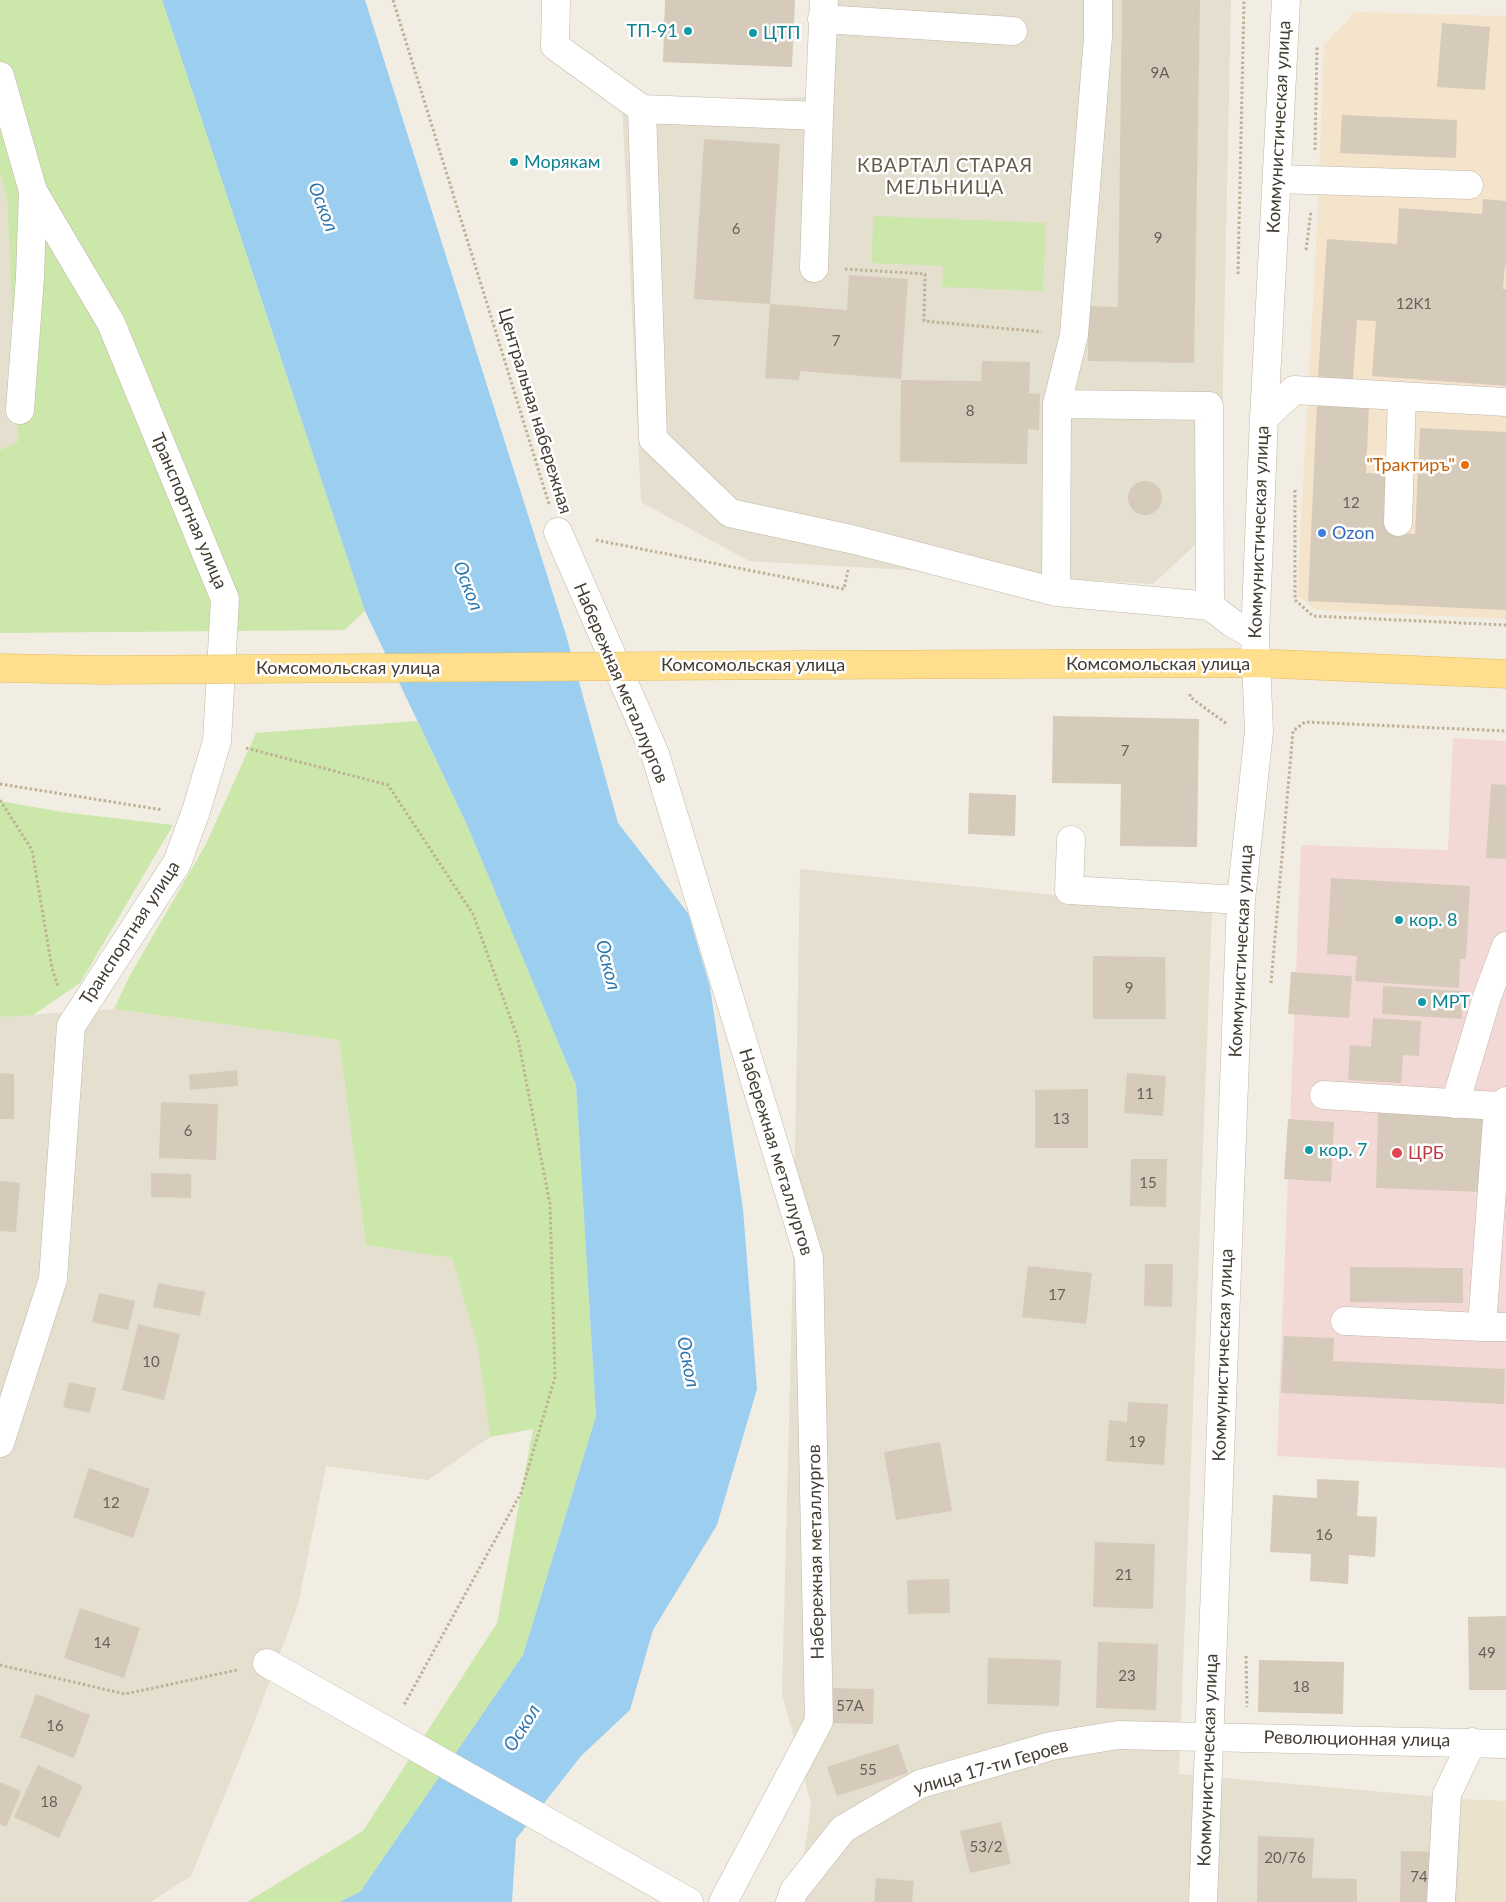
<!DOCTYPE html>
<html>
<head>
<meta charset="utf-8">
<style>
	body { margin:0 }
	canvas { display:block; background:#f1ede2 }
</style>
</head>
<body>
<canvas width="1506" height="1902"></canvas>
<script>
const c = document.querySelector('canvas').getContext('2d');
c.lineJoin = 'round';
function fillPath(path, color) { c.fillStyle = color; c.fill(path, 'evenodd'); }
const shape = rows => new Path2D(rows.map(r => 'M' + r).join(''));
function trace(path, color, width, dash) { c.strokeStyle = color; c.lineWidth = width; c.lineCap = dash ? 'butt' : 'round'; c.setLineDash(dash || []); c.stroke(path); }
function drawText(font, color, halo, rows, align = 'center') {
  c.font = font + ' Lato,sans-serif'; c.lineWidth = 5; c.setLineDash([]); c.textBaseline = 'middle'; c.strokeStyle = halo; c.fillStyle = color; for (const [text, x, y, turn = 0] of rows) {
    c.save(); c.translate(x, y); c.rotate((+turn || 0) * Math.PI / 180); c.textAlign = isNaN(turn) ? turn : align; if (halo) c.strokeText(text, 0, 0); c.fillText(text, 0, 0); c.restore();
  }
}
fillPath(shape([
	[826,0,1231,0,1220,522,1153,584,749,561,641,502,622,101,814,97],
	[0,174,7,199,18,442,0,450],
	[800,869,1212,911,1179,1774,1463,1799,1459,1902,798,1902,811,1804,782,1694,793,1264],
	[114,1009,339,1040,366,1245,452,1258,478,1348,490,1437,428,1480,326,1466,298,1605,248,1739,191,1876,151,1902,0,1902,0,1017]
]), '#e5dfd0');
fillPath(shape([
	[1355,12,1506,16,1506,619,1317,610,1297,595,1316,248,1324,45]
]), '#f5e4cc');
fillPath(shape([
	[1463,1799,1506,1801,1506,1902,1459,1902]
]), '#ebe2cb');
fillPath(shape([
	[1453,738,1506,741,1506,1468,1277,1456,1301,845,1448,850]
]), '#f3d9d5');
fillPath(shape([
	[0,0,162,0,365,611,344,630,0,633,0,450,18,442,7,199,0,174],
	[873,216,1046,223,1043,291,942,287,943,266,872,263],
	[417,721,467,825,576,1085,596,1416,523,1655,360,1892,339,1902,247,1902,363,1831,497,1623,533,1429,490,1437,478,1348,452,1258,366,1245,339,1040,114,1009,129,977,206,844,256,733],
	[0,801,62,812,173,825,80,983,33,1015,0,1017]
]), '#cbe7aa');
fillPath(shape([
	[162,0,365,0,566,635,618,823,688,913,710,987,743,1209,757,1389,717,1525,653,1630,630,1710,581,1756,516,1839,512,1902,339,1902,360,1892,523,1655,596,1416,576,1085,467,825,365,611]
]), '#9ccef0');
fillPath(shape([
	[665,0,795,0,792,67,663,62],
	[1122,0,1200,0,1194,363,1088,361,1088,306,1118,307],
	[1442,23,1490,27,1485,90,1437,87],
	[1342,115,1457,120,1456,158,1340,153],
	[704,139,780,144,770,304,847,310,849,275,908,279,901,379,800,371,799,380,765,378,770,304,694,299],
	[1483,199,1506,201,1506,266,1505,266,1503,289,1506,289,1506,386,1372,376,1376,321,1357,320,1353,380,1318,377,1327,239,1397,244,1399,208,1482,214],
	[982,361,1030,362,1029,393,1040,394,1039,430,1028,429,1027,464,900,462,901,380,981,381],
	[1317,402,1369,405,1366,473,1391,474,1388,532,1415,534,1420,428,1506,432,1506,610,1308,601],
	'1128 498a17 17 0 1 1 34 0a17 17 0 1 1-34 0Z',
	[1053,716,1199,719,1197,847,1120,846,1121,784,1052,783],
	[1491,784,1506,785,1506,859,1486,858],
	[969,793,1016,795,1015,836,968,834],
	[1331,878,1470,886,1466,959,1460,959,1459,988,1355,981,1357,956,1327,954],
	[1093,956,1165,957,1166,1019,1093,1019],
	[1291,972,1352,976,1349,1018,1288,1014],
	[1383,986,1463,991,1462,1019,1382,1014],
	[1373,1018,1421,1021,1419,1056,1403,1055,1401,1083,1348,1080,1350,1045,1371,1047],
	[237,1070,238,1086,190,1090,189,1075],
	[0,1073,14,1074,14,1119,0,1119],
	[1127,1073,1166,1076,1163,1116,1124,1113],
	[1088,1089,1088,1148,1035,1148,1035,1090],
	[161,1102,218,1104,216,1160,159,1158],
	[1378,1113,1483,1117,1481,1192,1376,1188],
	[1288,1119,1334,1122,1331,1182,1284,1179],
	[1131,1159,1167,1159,1166,1207,1130,1206],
	[151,1173,191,1174,191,1198,151,1197],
	[0,1181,20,1183,16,1232,0,1231],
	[1145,1264,1173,1264,1172,1307,1144,1306],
	[1028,1266,1092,1273,1086,1324,1022,1317],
	[1350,1267,1463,1268,1463,1303,1350,1302],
	[158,1283,205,1292,200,1316,153,1307],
	[99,1293,135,1301,128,1330,92,1322],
	[138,1324,180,1334,164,1400,122,1390],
	[1284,1336,1334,1338,1333,1361,1505,1369,1504,1404,1281,1393],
	[69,1382,96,1388,90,1413,63,1407],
	[1128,1402,1168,1404,1164,1465,1106,1461,1109,1420,1127,1422],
	[940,1442,952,1511,896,1520,884,1452],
	[89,1468,150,1489,133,1538,73,1517],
	[1317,1479,1359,1481,1357,1516,1377,1517,1375,1557,1349,1555,1348,1584,1310,1581,1311,1554,1270,1552,1273,1495,1317,1498],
	[1095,1542,1155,1544,1153,1609,1093,1607],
	[949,1579,950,1613,908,1614,907,1580],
	[80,1608,140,1628,124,1678,64,1658],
	[1506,1616,1506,1690,1469,1690,1468,1617],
	[1098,1642,1158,1644,1156,1710,1096,1708],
	[988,1658,1061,1660,1059,1706,987,1704],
	[1259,1660,1344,1662,1343,1714,1258,1712],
	[827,1688,874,1689,873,1724,826,1723],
	[36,1694,90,1715,74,1758,20,1737],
	[898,1744,908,1773,837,1796,827,1767],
	[38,1765,83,1786,59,1838,14,1817],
	[0,1782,21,1791,6,1827,0,1824],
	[1001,1822,1011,1864,970,1873,960,1831],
	[1258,1836,1314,1838,1312,1878,1357,1879,1357,1902,1257,1902],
	[1401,1851,1439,1852,1438,1902,1400,1902],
	[876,1878,914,1881,912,1902,874,1902]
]), '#d6cbba');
const minor = shape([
	[556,0,555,46,642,109,819,116,824,0],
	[822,19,1013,31],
	[0,76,33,191,111,323,225,599,217,741,196,811,177,863,71,1026,53,1279,0,1443],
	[642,109,653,439,730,513,855,540,1056,592,1210,606,1232,623,1255,636],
	[1277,179,1469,185],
	[814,268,819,116],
	[1057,404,1074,335,1098,37,1098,0],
	[20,410,30,277,33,191],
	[1264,418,1294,390,1506,402],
	[1398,522,1402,396],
	[558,532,655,754,809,1258,819,1721,723,1902],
	[1056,592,1057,404,1209,406,1210,606],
	[1071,840,1069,890,1241,900],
	[1324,1095,1498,1106],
	[1506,1101,1498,1106,1482,1327,1506,1327],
	[1455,1104,1487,997,1506,946],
	[1345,1321,1482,1327],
	[267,1663,689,1902],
	[790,1902,794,1891,843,1829,920,1784,1051,1746,1118,1735,1506,1744],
	[1203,1902,1241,900,1259,731,1255,636,1264,418,1286,0],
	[1441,1902,1447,1794,1472,1742]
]);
const major = shape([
	[800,665,1255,663,1506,674],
	[0,668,103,670]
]);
trace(minor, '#c0b7a8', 29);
trace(major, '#e4bc5d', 29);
trace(shape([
	[393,0,549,504],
	[1315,150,1317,46],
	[1306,250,1311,211],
	[845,269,925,274,924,321,1042,332],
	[1238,274,1244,0],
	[1295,490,1295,600,1313,616,1506,625],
	[596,540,844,589,848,570],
	[1190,694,1190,697,1227,724],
	[246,748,388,785,473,914,518,1039,550,1204,555,1377,521,1493,404,1705],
	[0,784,163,810],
	[0,800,32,850,52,968,58,987],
	[1271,983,1293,731,1305,722,1506,731],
	[1246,1656,1247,1707],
	[0,1665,125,1694,237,1670]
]), '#bfb096', 3, [2.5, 2.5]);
trace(minor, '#fff', 28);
trace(major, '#ffdf8d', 28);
const majorBridge = shape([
	[103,670,800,665]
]);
trace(majorBridge, '#e4bc5d', 29, []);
trace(majorBridge, '#ffdf8d', 28);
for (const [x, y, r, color] of [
	[688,31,5,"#0f9aa8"],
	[753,33,5,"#0f9aa8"],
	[514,162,5,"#0f9aa8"],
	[1465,465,5,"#e8710a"],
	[1322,533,5,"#3f7fe0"],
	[1399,920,5,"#0f9aa8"],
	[1422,1002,5,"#0f9aa8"],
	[1309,1150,5,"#0f9aa8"],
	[1397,1153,6,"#e0444e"]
]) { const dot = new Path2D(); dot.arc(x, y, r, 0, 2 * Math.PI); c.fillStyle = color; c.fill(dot); trace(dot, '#fff', 2); }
drawText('15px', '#686055', null, [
	["9А",1160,73],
	["6",736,229],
	["9",1158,238],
	["12K1",1414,304],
	["7",836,341],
	["8",970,411],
	["12",1351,503],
	["7",1125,751],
	["9",1129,988],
	["11",1145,1094],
	["13",1061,1119],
	["6",188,1131],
	["15",1148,1183],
	["17",1057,1295],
	["10",151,1362],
	["19",1137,1442],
	["12",111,1503],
	["16",1324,1535],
	["21",1124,1575],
	["14",102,1643],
	["49",1487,1653],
	["23",1127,1676],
	["18",1301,1687],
	["57А",850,1706],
	["16",55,1726],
	["55",868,1770],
	["18",49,1802],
	["53/2",986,1847],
	["20/76",1285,1858],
	["74",1419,1877]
]);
drawText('18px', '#0d838f', '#fff', [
	["ТП-91",678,31,"right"],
	["ЦТП",763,33],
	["Морякам",524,162],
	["кор. 8",1409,920],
	["МРТ",1432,1002],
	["кор. 7",1319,1150]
], 'left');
drawText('18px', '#433d33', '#fff', [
	["Коммунистическая улица",1279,127,-87],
	["Центральная набережная",535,411,73],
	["Транспортная улица",189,511,67],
	["Коммунистическая улица",1259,532,-88],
	["Комсомольская улица",1158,664],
	["Комсомольская улица",753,665],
	["Комсомольская улица",348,668],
	["Набережная металлургов",621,683,67],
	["Транспортная улица",130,933,-57],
	["Коммунистическая улица",1241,951,-87],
	["Набережная металлургов",776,1152,73],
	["Коммунистическая улица",1223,1355,-88],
	["Набережная металлургов",816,1552,-91],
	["Революционная улица",1357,1739,1],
	["Коммунистическая улица",1208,1760,-88],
	["улица 17-ти Героев",991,1767,-16]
]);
drawText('18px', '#c56008', '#fff', [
	["\"Трактиръ\"",1455,465]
], 'right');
drawText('18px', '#366cbe', '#fff', [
	["Ozon",1332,533]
], 'left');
drawText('18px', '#be3a42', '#fff', [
	["ЦРБ",1408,1153]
], 'left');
c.letterSpacing = '1px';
drawText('19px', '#665b4a', '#fff', [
	["КВАРТАЛ СТАРАЯ",945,166],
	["МЕЛЬНИЦА",945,188]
]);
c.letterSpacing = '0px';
drawText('italic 19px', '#2c77af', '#fff', [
	["Оскол",323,207,69],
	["Оскол",468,586,69],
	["Оскол",608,965,76],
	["Оскол",688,1362,79],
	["Оскол",522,1728,-58]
]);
</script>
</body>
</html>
